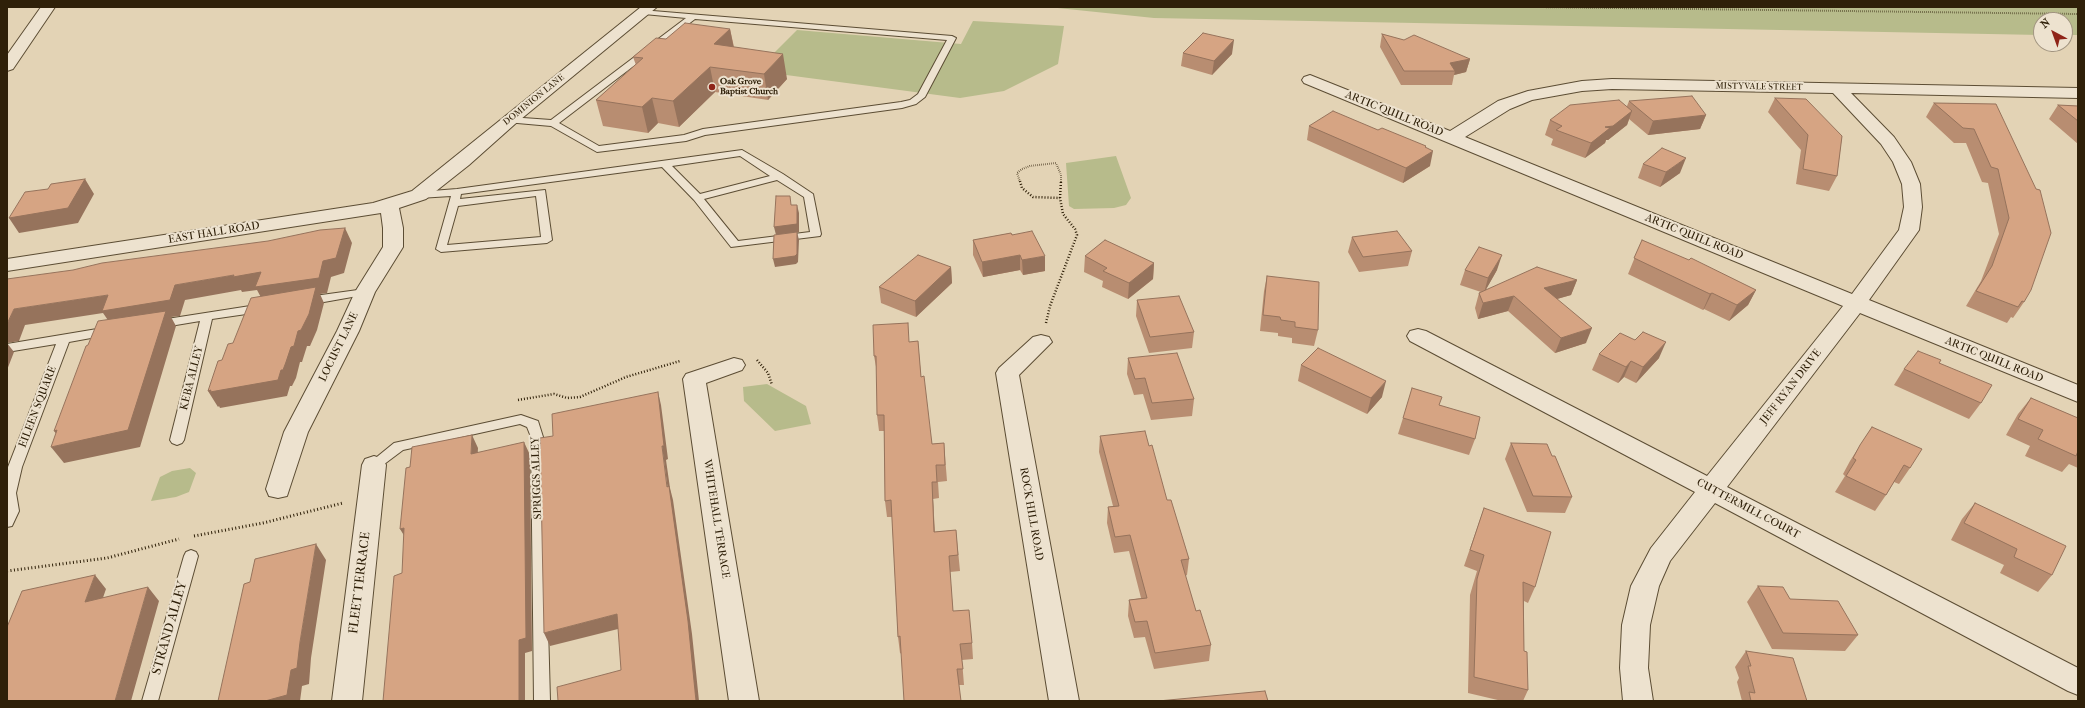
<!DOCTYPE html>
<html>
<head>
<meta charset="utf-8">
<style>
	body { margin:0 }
	#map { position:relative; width:2085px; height:708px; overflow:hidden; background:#e3d3b5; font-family:"IM FELL French Canon",serif }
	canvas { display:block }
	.frame { position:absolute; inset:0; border:8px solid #2f2009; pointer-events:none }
	.north { position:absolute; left:2033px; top:12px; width:40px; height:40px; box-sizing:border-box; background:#ede2cf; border:1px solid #a19480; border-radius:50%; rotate:319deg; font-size:11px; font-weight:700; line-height:16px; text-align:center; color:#2f2009 }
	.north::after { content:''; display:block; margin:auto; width:14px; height:18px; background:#8f2418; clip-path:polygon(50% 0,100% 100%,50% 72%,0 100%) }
</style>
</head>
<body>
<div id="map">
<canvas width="2085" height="708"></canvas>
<div class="frame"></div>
<div class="north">N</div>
</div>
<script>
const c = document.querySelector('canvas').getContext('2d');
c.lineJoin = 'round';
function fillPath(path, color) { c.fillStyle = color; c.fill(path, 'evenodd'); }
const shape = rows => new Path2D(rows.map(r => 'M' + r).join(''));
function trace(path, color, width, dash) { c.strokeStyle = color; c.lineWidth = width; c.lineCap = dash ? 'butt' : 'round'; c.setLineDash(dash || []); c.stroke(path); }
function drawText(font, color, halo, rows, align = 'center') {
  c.font = font + ' "IM FELL French Canon",serif'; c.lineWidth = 4; c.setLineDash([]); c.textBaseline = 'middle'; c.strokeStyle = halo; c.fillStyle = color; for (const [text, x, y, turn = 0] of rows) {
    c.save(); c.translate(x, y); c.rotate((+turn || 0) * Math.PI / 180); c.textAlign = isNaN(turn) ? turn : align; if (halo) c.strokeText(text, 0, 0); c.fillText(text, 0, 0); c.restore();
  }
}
fillPath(shape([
	[1048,7,2078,7,2078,35,2065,35,2065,20,2041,20,2041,35,1154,18],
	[973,21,1064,26,1058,64,1004,91,960,98,756,71,797,30,961,44],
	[1116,156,1131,198,1126,205,1114,208,1074,209,1069,206,1066,163],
	[767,384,806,406,811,424,775,431,744,401,743,387],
	[190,468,196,473,189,492,176,497,151,501,160,477,172,471]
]), '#b7bb8b');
const lane = shape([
	[641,10,952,36,956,38,925,97,916,104,902,108,705,135,686,141,597,152,551,126,506,122,504,120,509,117,551,120,686,18,644,14,641,14,641,10],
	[695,19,947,40,918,94,910,100,901,102,703,129,684,135,599,146,559,123,695,19],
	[742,150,783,174,813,194,821,234,820,236,731,247,694,200,662,167,461,194,460,199,545,190,552,240,547,243,441,252,436,249,451,196,419,198,414,195,419,192,457,189,742,150],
	[740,156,770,176,700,194,672,166,740,156],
	[777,180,804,197,810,232,738,241,704,199,777,180],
	[536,196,541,237,447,245,458,206,536,196],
	[365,289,369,290,371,292,369,294,307,305,301,301,307,297,365,289],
	[263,304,267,305,269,308,267,311,212,319,184,440,182,443,177,445,172,443,170,440,200,321,158,328,152,324,154,321,263,304],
	[109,327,115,331,113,334,69,342,22,467,16,493,19,511,12,526,7,527,8,467,56,344,7,352,7,344,109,327],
	[521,415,538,421,543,437,550,701,534,701,531,437,527,427,520,424,403,450,379,468,374,470,369,468,367,465,394,443,521,415],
	[191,550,196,552,198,556,158,701,142,701,184,556,186,552,191,550]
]);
const street = shape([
	[41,7,55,7,13,69,7,71,7,55,41,7],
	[641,7,657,7,515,124,469,165,426,199,399,208,403,228,403,247,375,292,359,331,308,432,287,496,278,498,269,496,266,489,284,432,337,331,355,292,383,247,383,228,381,213,7,271,7,259,373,203,412,191,641,7],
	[1310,75,1450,131,1498,101,1528,91,1582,81,1612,79,2078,88,2078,98,1851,93,1894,137,1911,162,1920,184,1922,207,1919,230,1869,300,2078,385,2078,402,1860,313,1727,487,2078,668,2078,695,2068,691,1715,503,1670,561,1659,586,1650,625,1648,668,1653,701,1623,701,1620,668,1622,625,1631,586,1651,548,1695,492,1410,341,1407,336,1410,331,1418,329,1426,331,1707,476,1843,306,1304,83,1302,80,1304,77,1310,75],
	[1612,89,1833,93,1881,144,1893,162,1902,184,1904,207,1899,230,1852,294,1465,137,1510,109,1532,100,1582,91,1612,89],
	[1041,335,1049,337,1052,342,1019,375,1079,701,1049,701,996,373,999,368,1033,337,1041,335],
	[734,358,742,360,745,365,742,370,706,383,759,701,729,701,683,379,686,374,734,358],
	[374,456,383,459,386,465,362,701,332,701,362,465,365,459,374,456]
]);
trace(lane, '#5c4d34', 2);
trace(street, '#5c4d34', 2);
trace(shape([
	[1536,7,2078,14],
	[1020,182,1017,173,1022,169,1030,166,1056,163,1061,175,1061,182]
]), '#2f2009', 2, [0.5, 1.5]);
trace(shape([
	[1020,181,1022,188,1033,197,1060,198],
	[1060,198,1061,181],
	[1046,323,1050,306,1077,235,1075,229,1063,214,1060,198],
	[757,360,768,373,772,385],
	[518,400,554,394,567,398,580,397,626,377,680,361]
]), '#2f2009', 2.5, [1, 2]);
trace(shape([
	[194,536,263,523,343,503],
	[7,571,107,558,179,539]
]), '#2f2009', 3, [1, 2.5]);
fillPath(lane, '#ede2cf');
fillPath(street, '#ede2cf');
fillPath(shape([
	[730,29,734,47,787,79,768,100,715,92,679,127,658,123,648,133,603,126,596,100,636,65,633,57,666,39],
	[1382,34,1470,59,1466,72,1454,75,1452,85,1401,85,1380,47],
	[1183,53,1232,54,1212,75,1181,66],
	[1775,98,1842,136,1837,176,1829,191,1796,184,1801,150,1768,112],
	[1629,101,1706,115,1700,129,1648,135,1629,119,1627,125,1608,140,1606,140,1605,143,1585,158,1551,145,1553,139,1545,135,1550,120,1627,106],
	[1934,103,1996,104,2024,302,2013,318,2011,317,2007,323,1966,306,1981,281,1999,234,1988,183,1982,182,1966,143,1954,143,1926,117],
	[2058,105,2078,106,2078,144,2049,119],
	[1309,126,1378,130,1426,148,1430,166,1403,183,1307,140],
	[1643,164,1680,173,1660,187,1638,178],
	[1011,233,1045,271,1023,275,1020,270,983,277,973,255,973,240],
	[1352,237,1412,251,1408,266,1359,272,1348,252],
	[1642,240,1756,290,1748,305,1729,321,1704,309,1703,310,1628,274],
	[1085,256,1154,263,1153,279,1128,299,1102,287,1103,281,1084,272],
	[951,267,952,283,916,317,881,303,879,287],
	[1465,270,1497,270,1485,291,1577,280,1571,295,1557,299,1586,343,1555,353,1508,311,1478,319,1475,308,1479,293,1481,292,1460,285],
	[1267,276,1318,330,1314,346,1292,343,1292,338,1278,336,1278,333,1260,331,1264,291],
	[1137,300,1194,332,1192,348,1149,353,1136,316],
	[918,341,921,376,932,444,944,443,947,481,938,482,939,498,933,499,935,532,956,530,960,571,950,572,953,611,972,643,973,659,962,660,964,685,959,685,900,653,898,637,892,517,887,517,885,501,884,431,879,431,877,415,877,372,874,356,909,342],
	[1599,354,1659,358,1636,383,1624,377,1618,383,1592,370],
	[1128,358,1194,399,1192,416,1151,420,1143,394,1134,395,1127,374],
	[1940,363,1981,403,1969,419,1894,385,1904,369],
	[1301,365,1382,397,1367,414,1298,381],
	[2031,398,2078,418,2078,468,2069,464,2062,472,2025,456,2030,446,2006,435,2018,414],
	[1439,405,1475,439,1469,455,1398,434,1403,418],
	[1872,427,1910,468,1899,484,1894,482,1886,495,1875,511,1835,492,1845,476,1843,474,1850,461],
	[1100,436,1167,500,1189,559,1187,575,1185,576,1196,611,1211,645,1209,661,1154,669,1145,637,1134,638,1128,616,1129,600,1141,598,1129,551,1114,553,1107,523,1108,507,1113,506,1099,452],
	[1511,443,1552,456,1572,497,1565,513,1527,512,1505,459],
	[1975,503,2052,575,2038,592,2000,573,2004,565,1951,540,1962,519],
	[1484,508,1535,587,1528,603,1524,601,1524,651,1528,690,1523,701,1502,701,1468,693,1470,595,1477,571,1464,566],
	[1758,586,1790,599,1858,635,1845,651,1772,649,1747,602],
	[1746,651,1807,701,1742,701,1737,682,1739,678,1735,667]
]), '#b88d71');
fillPath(shape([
	[730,29,735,54,714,44],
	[1234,40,1232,54,1212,75,1214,61],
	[783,54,787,79,768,100,764,74],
	[1470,59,1466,72,1454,75,1455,71,1450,63],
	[710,67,715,92,679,127,673,101],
	[652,98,658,123,648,133,642,107],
	[1632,111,1627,125,1608,140,1606,140,1605,143,1585,158,1591,143,1605,127],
	[1706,115,1700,129,1648,135,1653,121],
	[1426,146,1423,157,1433,151,1430,166,1403,183,1406,168],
	[1686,158,1680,173,1660,187,1666,172],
	[85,179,94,194,78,223,19,233,9,218],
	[797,205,799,213,799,232,776,235,774,227],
	[345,228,352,243,344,273,331,277,327,293,320,294,324,303,317,330,310,346,307,346,302,362,300,362,296,378,292,386,290,386,287,396,220,408,219,406,218,407,208,391,264,303,257,290,242,292,241,290,185,300,180,316,171,317,176,326,140,447,64,463,51,447,64,444,54,431,112,326,103,313,25,325,19,341,7,343,7,324,14,309,175,285,234,275,323,261],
	[797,232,799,240,798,262,796,264,775,267,773,259],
	[1020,255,1020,270,983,277,982,262],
	[1502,255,1497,270,1484,293,1488,278],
	[1045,256,1045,271,1023,275,1022,260],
	[1154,263,1153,279,1128,299,1129,283],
	[951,267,952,283,916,317,915,301],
	[1577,280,1571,295,1539,304,1544,288],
	[1756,290,1748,305,1729,321,1737,305],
	[1712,293,1704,309,1703,310,1710,294],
	[1514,296,1508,311,1478,319,1483,303],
	[1592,328,1586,343,1555,353,1561,338],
	[1666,342,1659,358,1636,383,1643,367],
	[7,343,14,352,7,370],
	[1631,361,1624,377,1618,383,1626,367],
	[1386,381,1382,397,1367,414,1371,398],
	[658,392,661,405,668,459,666,460,670,488,673,500,692,634,699,701,696,701,662,446],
	[472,435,478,448,477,467,471,454],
	[524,442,530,455,532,651,525,653,525,701,519,701,519,640],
	[932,482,933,499,935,548,934,532],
	[404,528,408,542,400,529],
	[316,544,326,560,311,658,309,684,302,686,300,701,265,701,291,670,300,642],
	[95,575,106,589,97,615,85,602],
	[148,587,159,601,131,701,115,701],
	[617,614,622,628,550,646,544,633]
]), '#96735c');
const building = shape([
	[685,23,730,29,714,44,783,54,764,74,710,67,673,101,652,98,642,107,596,100,643,58,633,57,656,38,666,39,685,23],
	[1203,33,1234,40,1214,61,1183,53,1203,33],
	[1382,34,1404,40,1414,35,1470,59,1450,63,1455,71,1404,71,1382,34],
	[1692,96,1706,115,1653,121,1629,101,1692,96],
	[1775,98,1806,99,1842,136,1837,176,1803,169,1808,135,1775,98],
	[1619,100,1632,111,1613,126,1605,127,1610,128,1591,143,1556,130,1562,126,1550,120,1570,105,1619,100],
	[1934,103,1996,104,2036,189,2040,190,2051,233,2031,290,2024,302,2022,301,2018,307,1976,291,1992,266,2009,218,1998,169,1991,167,1974,129,1963,128,1934,103],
	[2058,105,2078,106,2078,121,2058,105],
	[1333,111,1378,130,1382,128,1426,146,1425,147,1433,151,1406,168,1309,126,1333,111],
	[1662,148,1686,158,1666,172,1643,164,1662,148],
	[85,179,68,208,9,218,25,192,48,189,51,184,85,179],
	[776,196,790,196,791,205,797,205,797,224,774,227,776,196],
	[345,228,336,258,323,261,319,278,255,287,261,272,233,277,234,275,175,285,170,300,102,311,108,295,14,309,7,324,7,279,73,270,102,263,268,241,320,230,345,228],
	[1032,231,1045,256,1022,260,1020,255,982,262,973,240,1011,233,1012,235,1032,231],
	[1397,231,1412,251,1363,257,1352,237,1397,231],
	[797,232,797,254,795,256,773,259,774,235,797,232],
	[1105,240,1154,263,1129,283,1103,271,1107,268,1085,256,1105,240],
	[1642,240,1689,260,1691,258,1756,290,1737,305,1712,293,1710,294,1634,258,1642,240],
	[1479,247,1502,255,1488,278,1465,270,1479,247],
	[918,255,951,267,915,301,879,287,918,255],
	[1537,267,1577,280,1544,288,1592,328,1561,338,1514,296,1483,303,1479,293,1537,267],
	[1267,276,1319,282,1318,330,1295,327,1295,322,1281,320,1280,317,1263,315,1267,276],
	[316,287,309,314,301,330,298,331,294,346,291,347,286,362,283,370,281,370,278,380,210,392,211,390,208,391,218,361,222,360,228,344,233,343,251,298,316,287],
	[1179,296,1194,332,1150,337,1137,300,1179,296],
	[166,311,128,430,51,447,57,430,54,431,86,346,88,345,98,321,166,311],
	[908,323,909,342,918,341,921,377,924,376,932,444,944,443,945,465,936,465,937,482,932,482,934,532,956,530,958,555,949,556,953,611,969,610,972,643,960,644,963,669,957,669,961,701,904,701,900,636,898,637,891,500,885,501,884,415,877,415,876,356,874,356,873,325,908,323],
	[1643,332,1666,342,1643,367,1631,361,1626,367,1599,354,1620,333,1635,340,1643,332],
	[1318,348,1386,381,1371,398,1301,365,1318,348],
	[1918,351,1941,360,1939,363,1992,385,1981,403,1904,369,1918,351],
	[1177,353,1194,399,1152,403,1145,378,1135,379,1128,358,1177,353],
	[1412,388,1442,397,1439,405,1480,417,1475,439,1403,418,1412,388],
	[658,392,664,446,662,446,667,487,669,486,688,621,696,701,558,701,557,687,621,670,617,614,544,633,540,438,553,436,552,414,658,392],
	[2031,398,2078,418,2078,451,2076,456,2038,439,2043,430,2018,419,2031,398],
	[1872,427,1922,449,1910,468,1904,465,1886,495,1846,476,1856,460,1853,458,1860,445,1872,427],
	[1145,431,1149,446,1152,445,1167,500,1171,500,1189,559,1181,560,1196,611,1200,610,1211,645,1155,653,1147,621,1135,622,1129,600,1147,598,1130,535,1115,537,1108,507,1119,506,1100,436,1145,431],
	[472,435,471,454,524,442,526,638,519,640,519,701,383,701,394,576,402,573,404,528,400,529,406,468,410,467,412,447,472,435],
	[1511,443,1547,444,1552,456,1555,456,1572,497,1533,496,1511,443],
	[1975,503,2066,546,2052,575,2014,557,2017,549,1964,523,1975,503],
	[1484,508,1551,532,1535,587,1523,582,1524,651,1527,652,1528,690,1474,677,1477,579,1484,555,1470,550,1484,508],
	[316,544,300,642,297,668,291,670,287,695,265,701,218,701,244,584,250,582,255,559,316,544],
	[95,575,85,602,148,587,115,701,7,701,7,627,22,591,95,575],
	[1758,586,1783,587,1790,599,1838,601,1858,635,1783,633,1758,586],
	[1746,651,1793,658,1807,701,1751,701,1749,692,1755,693,1748,666,1751,666,1746,651],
	[1265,691,1268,701,1158,701,1265,691]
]);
fillPath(building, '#d6a483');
trace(building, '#96735c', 1);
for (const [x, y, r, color] of [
	[712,87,4,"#8f2418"]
]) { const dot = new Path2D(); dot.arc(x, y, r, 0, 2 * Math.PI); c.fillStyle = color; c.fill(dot); trace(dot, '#ede2cf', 1.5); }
drawText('bold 9px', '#2f2009', '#ede2cf', [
	["Oak Grove",720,82],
	["Baptist Church",720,92]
], 'left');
drawText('9px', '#2f2009', '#ede2cf', [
	["MISTYVALE STREET",1759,87,1],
	["DOMINION LANE",534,100,-39]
]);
drawText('11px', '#2f2009', '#ede2cf', [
	["ARTIC QUILL ROAD",1394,114,22],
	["EAST HALL ROAD",214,233,-9],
	["ARTIC QUILL ROAD",1694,237,22],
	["LOCUST LANE",339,347,-64],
	["ARTIC QUILL ROAD",1994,360,22],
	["KEBA ALLEY",192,378,-76],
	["JEFF RYAN DRIVE",1791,387,-52],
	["EILEEN SQUARE",38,407,-69],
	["SPRIGGS ALLEY",537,478,-92],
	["CUTTERMILL COURT",1748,509,28],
	["ROCK HILL ROAD",1031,514,80],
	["WHITEHALL TERRACE",716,519,81]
]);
drawText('13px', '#2f2009', '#ede2cf', [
	["FLEET TERRACE",360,583,-83],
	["STRAND ALLEY",170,628,-74]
]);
</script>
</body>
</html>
